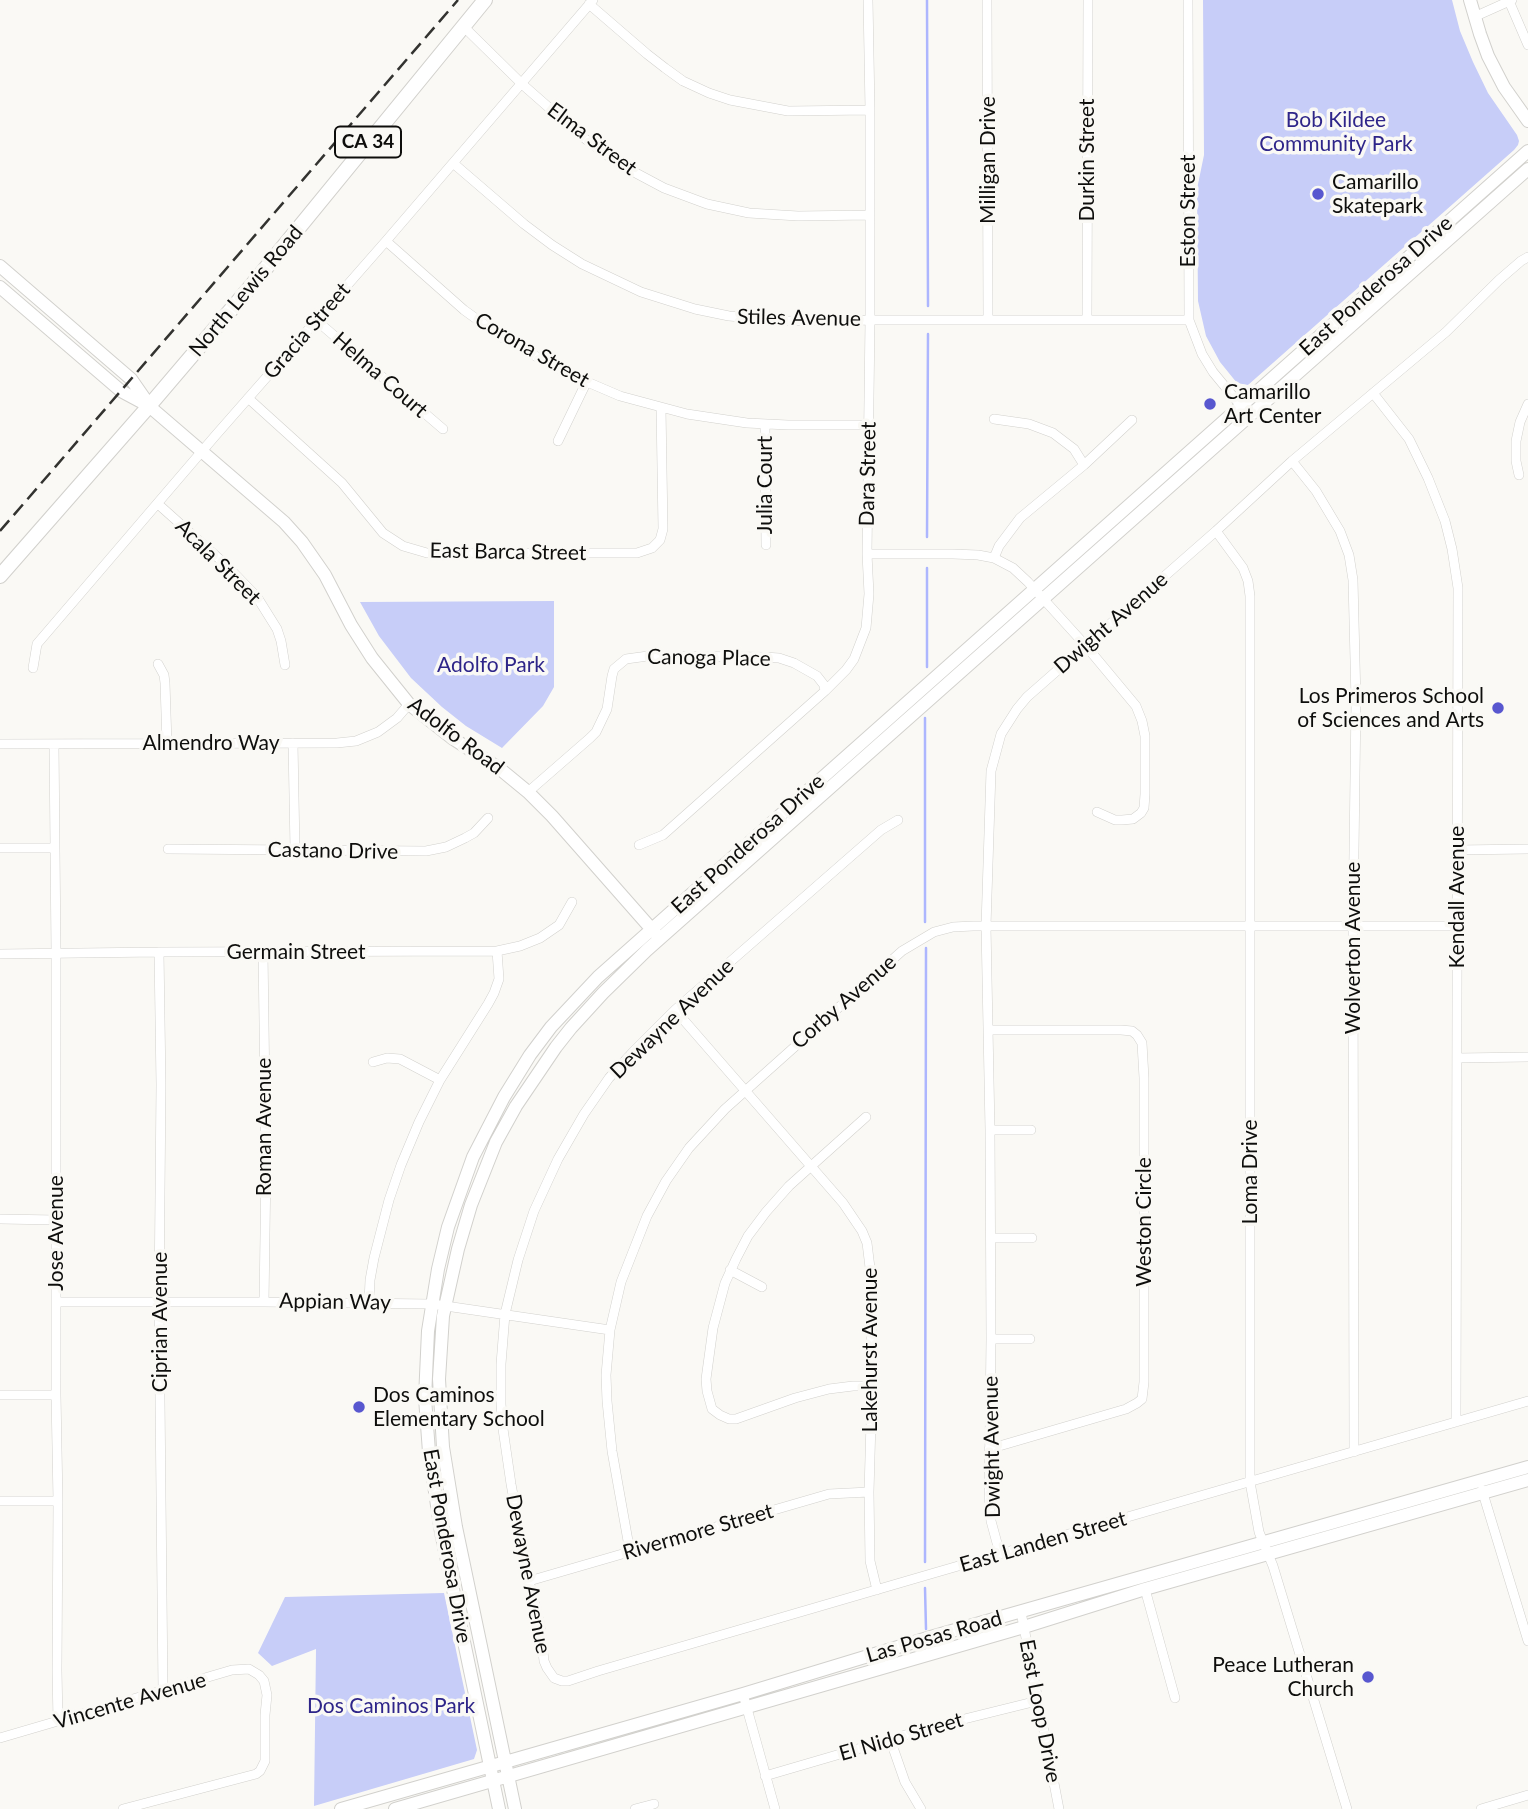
<!DOCTYPE html>
<html>
<head>
<meta charset="utf-8">
<style>
	body { margin:0 }
	canvas { display:block; background:#faf9f5 }
</style>
</head>
<body>
<canvas width="1528" height="1809"></canvas>
<script>
const c = document.querySelector('canvas').getContext('2d');
c.lineJoin = 'round';
function fillPath(path, color) { c.fillStyle = color; c.fill(path, 'evenodd'); }
const shape = rows => new Path2D(rows.map(r => 'M' + r).join(''));
function trace(path, color, width, dash) { c.strokeStyle = color; c.lineWidth = width; c.lineCap = dash ? 'butt' : 'round'; c.setLineDash(dash || []); c.stroke(path); }
function drawText(font, color, halo, rows, align = 'center') {
  c.font = font + ' Lato,sans-serif'; c.lineWidth = 7; c.setLineDash([]); c.textBaseline = 'middle'; c.strokeStyle = halo; c.fillStyle = color; for (const [text, x, y, turn = 0] of rows) {
    c.save(); c.translate(x, y); c.rotate((+turn || 0) * Math.PI / 180); c.textAlign = isNaN(turn) ? turn : align; if (halo) c.strokeText(text, 0, 0); c.fillText(text, 0, 0); c.restore();
  }
}
fillPath(shape([
	[1203,0,1452,0,1460,31,1473,62,1488,93,1517,135,1519,141,1518,145,1514,150,1248,385,1237,383,1220,362,1206,336,1198,301,1197,189,1204,155],
	[554,601,554,687,543,706,502,748,466,726,442,707,411,678,379,636,360,602],
	[444,1593,477,1750,474,1759,314,1806,316,1649,272,1666,258,1653,285,1597]
]), '#c7cdf8');
trace(shape([
	[927,0,928,306],
	[927,537,928,334],
	[927,568,927,667],
	[925,922,925,718],
	[925,1562,926,948],
	[925,1588,926,1629]
]), '#adb6fe', 2.5);
const street = shape([
	[987,0,988,320],
	[1188,0,1189,320,1202,354,1213,372,1241,406],
	[1509,1,1528,45],
	[589,4,647,54,665,68,683,81,709,93,730,100,788,111,870,110],
	[1474,17,1512,0],
	[463,26,522,84,580,135,619,164,664,188,707,204,749,213,798,216,870,215],
	[453,163,524,224,552,245,582,264,641,292,695,309,729,316,786,321,870,320,1189,320],
	[386,241,464,310,503,338,564,372,620,396,687,414,747,423,788,425,869,425],
	[1087,320,1088,0],
	[317,321,443,429],
	[1373,393,1409,439,1428,478,1445,521,1452,549,1458,588,1456,1422],
	[248,398,342,483,383,533,403,546,427,553,637,553,652,548,660,540,663,529,661,408],
	[994,419,1029,424,1053,433,1074,449,1084,465],
	[765,424,766,545],
	[558,441,586,383],
	[1292,461,1316,491,1340,531,1349,555,1353,580,1356,701,1353,926,1354,1452],
	[1519,475,1516,461,1516,441,1520,422,1528,404],
	[158,504,225,564,257,597,277,629,281,641,285,665],
	[1216,531,1243,568,1248,581,1250,596,1250,1482,1259,1532,1273,1566,1347,1809],
	[867,554,953,554,978,555,994,558,1013,568,1028,582,1086,646,1136,706,1142,721,1145,736,1145,794,1144,808,1141,813,1133,819,1122,820,1115,820,1097,812],
	[994,558,999,546,1020,518,1084,465,1132,420],
	[158,664,164,675,165,683,167,744],
	[33,668,37,644,215,436,386,241,593,0],
	[293,743,295,850],
	[0,744,337,743,356,741,378,732,397,718,409,704],
	[54,744,56,952,56,1395,58,1501,57,1670,58,1722],
	[528,792,590,738,596,732,607,709,612,676,614,669,626,659,648,656,765,657,779,658,794,663,817,676,824,685,825,691],
	[898,820,881,830,675,1010,633,1052,609,1078,584,1114,558,1159,534,1211,518,1260,505,1314,501,1364,501,1404,503,1429,511,1484,529,1581,540,1625,544,1661,547,1668,554,1678,562,1681,568,1681,598,1671,934,1573,1528,1401],
	[639,845,663,835,825,691,846,670,854,659,866,628,869,594,867,554,870,320,870,110,868,0],
	[0,848,55,848],
	[168,849,426,851,446,847,465,838,474,833,488,818],
	[1457,850,1528,849],
	[159,952,161,1085,159,1302,163,1692],
	[263,952,266,1166,264,1302],
	[0,954,159,952,497,951,520,946,540,938,559,925,572,902],
	[675,1010,843,1203,862,1231,867,1243,871,1276,872,1386,869,1492,870,1561,877,1590],
	[988,1030,1121,1030,1132,1031,1137,1035,1142,1043,1144,1078,1144,1382,1142,1399,1137,1403,1126,1409,989,1449],
	[1457,1058,1528,1057],
	[373,1062,387,1058,400,1059,440,1080],
	[866,1117,789,1186,766,1212,748,1236,736,1259,725,1283,713,1328,706,1379,707,1391,712,1409,720,1415,729,1419,736,1419,795,1398,829,1389,853,1386,872,1386],
	[990,1130,1031,1130],
	[0,1219,56,1220],
	[991,1238,1032,1238],
	[730,1270,762,1287],
	[57,1302,264,1302,432,1304,610,1330],
	[369,1302,370,1280,374,1258,389,1200,401,1165,419,1122,440,1080,488,1004,494,993,499,979,497,951],
	[991,1339,1030,1339],
	[0,1395,56,1395],
	[1482,1490,1528,1641],
	[0,1501,58,1501],
	[630,1552,612,1451,607,1401,606,1375,610,1330,621,1282,647,1216,666,1181,689,1148,725,1109,902,951,934,932,953,927,973,926,1457,926],
	[1000,1554,991,1521,989,1505,991,1339,990,1130,986,926,991,771,1001,734,1017,709,1027,697,1216,531,1292,461,1446,332,1499,280,1521,261,1528,257],
	[529,1581,829,1494,869,1492],
	[1145,1589,1175,1698],
	[1021,1612,1059,1809],
	[743,1694,775,1809],
	[0,1738,232,1670,249,1669,259,1675,264,1681,267,1695,265,1715,265,1761,260,1771,256,1774,123,1809],
	[890,1739,905,1782,921,1809],
	[765,1776,936,1726,1037,1701],
	[635,1809,654,1804],
	[1481,1809,1528,1795]
]);
const secondary = shape([
	[1470,0,1480,34,1488,56,1504,87,1528,121],
	[0,266,131,379,147,402],
	[0,287,121,391,149,406,284,522,302,542,325,575,351,625,372,658,409,704,452,738,500,769,528,792,552,816,655,933],
	[341,1809,743,1694,934,1636,1528,1467],
	[395,1809,1024,1627,1145,1589,1528,1480],
	[499,1809,441,1532,429,1452,425,1398,428,1331,438,1269,448,1227,473,1157,504,1097,530,1055,551,1027,598,977,1528,151],
	[515,1809,456,1527,443,1447,439,1379,443,1316,458,1249,471,1205,496,1142,516,1106,556,1047,571,1028,603,993,647,950,1528,169]
]);
const primary = shape([
	[0,576,149,406,252,285,485,0]
]);
trace(street, '#d2d1cd', 10);
trace(secondary, '#d2d1cd', 14);
trace(primary, '#d2d1cd', 16);
trace(street, '#fff', 9);
trace(secondary, '#fff', 12);
trace(primary, '#fff', 14);
trace(shape([
	[0,531,458,0]
]), '#333330', 2.5, [14, 7]);
for (const [x, y, r, color] of [
	[1318,194,7,"#5857cf"],
	[1210,404,7,"#5857cf"],
	[1498,708,7,"#5857cf"],
	[359,1407,7,"#5857cf"],
	[1368,1677,7,"#5857cf"]
]) { const dot = new Path2D(); dot.arc(x, y, r, 0, 2 * Math.PI); c.fillStyle = color; c.fill(dot); trace(dot, '#faf9f5', 2.5); }
for (const [x, y, w] of [
	[368,142,66]
]) { const box = new Path2D(); box.roundRect(x - w / 2, y - 15.5, w, 31, 5); c.fillStyle = '#faf9f5'; c.fill(box); trace(box, '#0e0e0c', 2); }
drawText('bold 19px', '#0e0e0c', null, [
	["CA 34",368,142]
]);
drawText('21px', '#2e2589', '#faf9f5', [
	["Bob Kildee",1336,120],
	["Community Park",1336,144],
	["Adolfo Park",491,665],
	["Dos Caminos Park",391,1706]
]);
drawText('21px', '#0e0e0c', '#faf9f5', [
	["Elma Street",592,139,37],
	["Milligan Drive",988,160,-90],
	["Durkin Street",1087,160,-90],
	["Eston Street",1188,211,-90],
	["East Ponderosa Drive",1376,286,-42],
	["North Lewis Road",246,291,-50],
	["Stiles Avenue",799,318,1],
	["Gracia Street",307,331,-49],
	["Corona Street",532,350,30],
	["Helma Court",380,375,41],
	["Dara Street",868,474,-89],
	["Julia Court",765,485,-90],
	["East Barca Street",508,552,1],
	["Acala Street",218,562,45],
	["Dwight Avenue",1111,623,-41],
	["Canoga Place",709,658,1],
	["Adolfo Road",456,736,37],
	["Almendro Way",211,743],
	["East Ponderosa Drive",748,844,-42],
	["Castano Drive",333,851,1],
	["Kendall Avenue",1457,897,-90],
	["Wolverton Avenue",1353,948,-90],
	["Germain Street",296,952],
	["Corby Avenue",844,1002,-41],
	["Dewayne Avenue",672,1019,-44],
	["Roman Avenue",264,1127,-90],
	["Loma Drive",1250,1172,-90],
	["Weston Circle",1144,1222,-90],
	["Jose Avenue",56,1233,-90],
	["Appian Way",335,1302,1],
	["Ciprian Avenue",160,1322,-90],
	["Lakehurst Avenue",870,1350,-90],
	["Dwight Avenue",992,1447,-91],
	["Rivermore Street",698,1532,-16],
	["East Landen Street",1043,1542,-16],
	["East Ponderosa Drive",447,1546,80],
	["Dewayne Avenue",528,1574,79],
	["Las Posas Road",934,1637,-16],
	["Vincente Avenue",130,1701,-16],
	["East Loop Drive",1040,1711,79],
	["El Nido Street",901,1737,-16]
]);
drawText('21px', '#0e0e0c', '#faf9f5', [
	["Camarillo",1332,182],
	["Skatepark",1332,206],
	["Camarillo",1224,392],
	["Art Center",1224,416],
	["Los Primeros School",1484,696,"right"],
	["of Sciences and Arts",1484,720,"right"],
	["Dos Caminos",373,1395],
	["Elementary School",373,1419],
	["Peace Lutheran",1354,1665,"right"],
	["Church",1354,1689,"right"]
], 'left');
</script>
</body>
</html>
